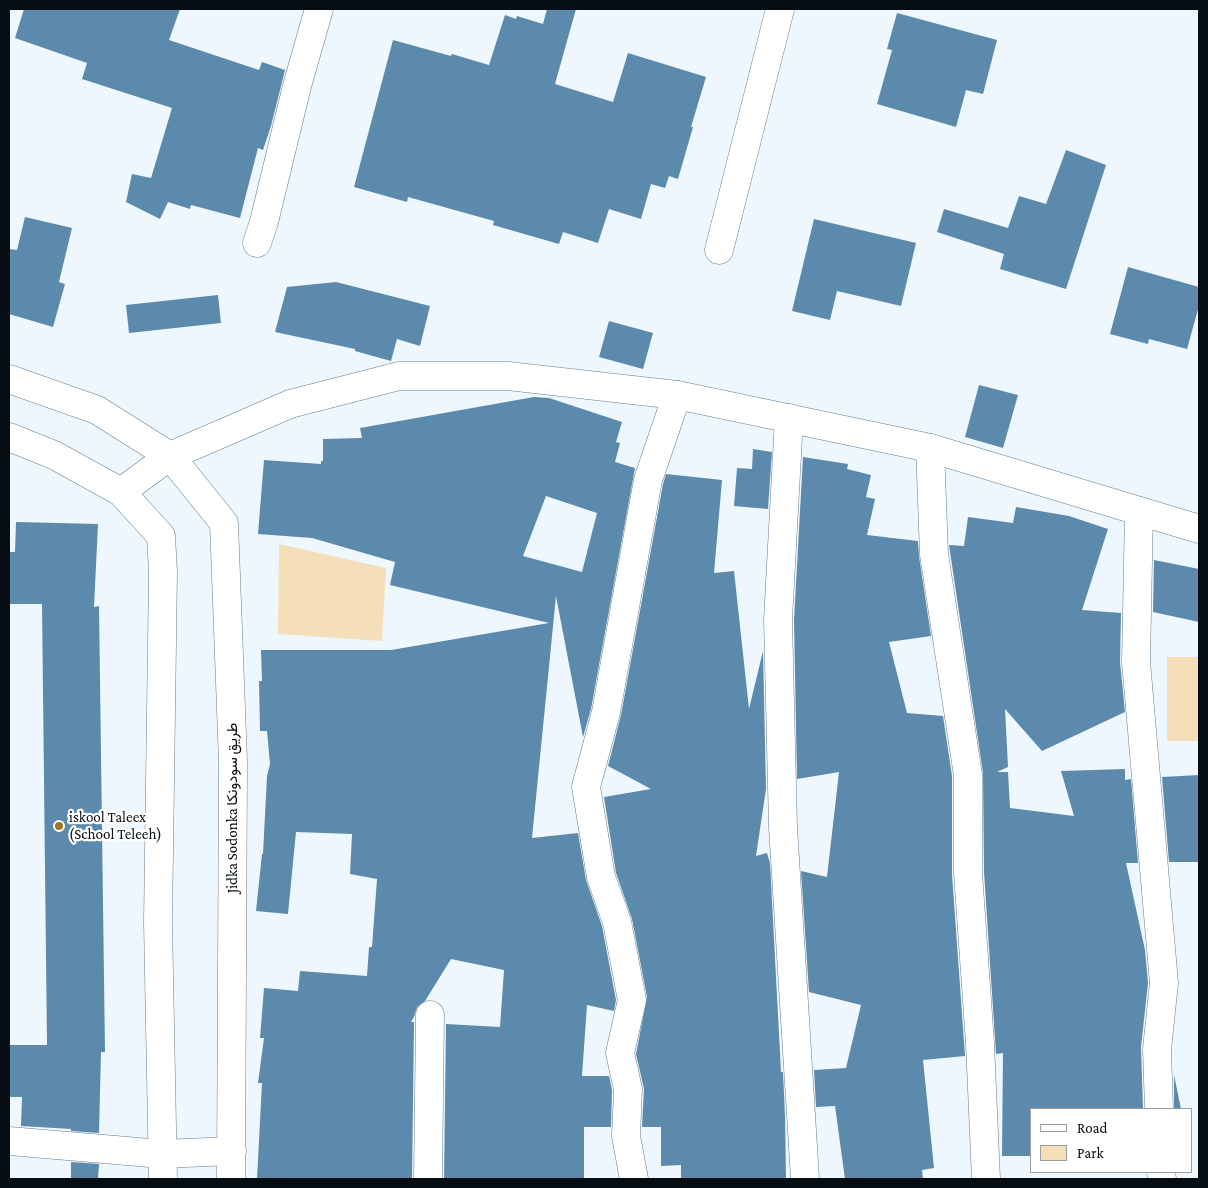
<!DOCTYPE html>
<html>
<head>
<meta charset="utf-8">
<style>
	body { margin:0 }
	#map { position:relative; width:1208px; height:1188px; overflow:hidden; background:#eef7fe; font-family:"Crimson Pro",serif }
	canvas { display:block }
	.frame { position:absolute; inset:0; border:10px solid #060e13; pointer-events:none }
	.legend { position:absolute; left:1030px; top:1108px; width:162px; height:65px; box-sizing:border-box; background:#fff; border:1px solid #9b9fa1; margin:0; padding:6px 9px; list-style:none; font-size:15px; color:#060e13 }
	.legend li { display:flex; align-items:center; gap:10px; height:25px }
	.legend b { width:25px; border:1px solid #9b9fa1 }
</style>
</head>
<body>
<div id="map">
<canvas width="1208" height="1188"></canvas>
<div class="frame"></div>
<ul class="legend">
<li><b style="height:6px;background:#fff"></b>Road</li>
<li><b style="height:14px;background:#f5dfb9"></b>Park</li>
</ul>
</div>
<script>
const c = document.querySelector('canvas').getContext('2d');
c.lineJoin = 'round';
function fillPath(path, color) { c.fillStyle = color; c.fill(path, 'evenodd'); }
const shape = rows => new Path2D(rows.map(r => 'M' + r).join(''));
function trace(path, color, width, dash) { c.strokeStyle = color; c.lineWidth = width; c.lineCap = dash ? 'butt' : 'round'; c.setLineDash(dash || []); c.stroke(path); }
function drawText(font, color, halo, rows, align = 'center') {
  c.font = font + ' "Crimson Pro",Vazirmatn,serif'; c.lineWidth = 4.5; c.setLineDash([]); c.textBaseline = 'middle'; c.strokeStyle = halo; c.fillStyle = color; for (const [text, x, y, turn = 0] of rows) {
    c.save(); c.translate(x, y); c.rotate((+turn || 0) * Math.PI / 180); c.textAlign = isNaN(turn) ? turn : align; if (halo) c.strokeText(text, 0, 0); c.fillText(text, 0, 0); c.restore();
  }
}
fillPath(shape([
	[279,544,386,568,382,641,278,634],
	[1167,657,1199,657,1199,741,1167,741]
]), '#f5dfb9');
fillPath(shape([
	[24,9,180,9,169,40,259,70,262,62,285,70,271,126,263,150,258,148,240,218,191,205,190,209,168,202,160,219,126,202,132,174,151,178,172,108,82,79,87,63,15,38],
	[547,9,576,9,555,84,613,102,628,53,706,77,691,127,693,127,678,179,669,176,665,188,651,184,641,219,609,209,598,243,563,232,559,244,493,225,494,221,408,197,407,202,354,187,393,40,451,56,452,54,489,65,505,15,516,19,517,16,543,24],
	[897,13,997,40,983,94,966,90,956,127,877,104,892,50,887,49],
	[1066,150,1106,165,1066,289,1000,269,1004,254,937,232,944,209,1008,228,1019,196,1046,204],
	[25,217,72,228,59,282,65,284,53,327,9,314,9,249,17,250],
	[814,219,916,243,901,306,837,291,830,320,792,311],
	[1128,267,1199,287,1199,306,1187,349,1149,339,1148,344,1110,334],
	[336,282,430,306,420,346,397,339,391,361,355,351,355,349,275,332,287,287],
	[218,295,221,323,129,333,126,305],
	[609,321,653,333,643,369,599,357],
	[979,385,1018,395,1003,448,965,437],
	[534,397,549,398,622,422,616,442,620,443,615,462,635,468,591,709,583,737,556,596,532,838,578,833,586,880,602,926,616,1000,614,1011,587,1005,582,1076,609,1076,612,1090,611,1127,584,1127,584,1179,444,1179,446,1024,500,1027,504,970,451,959,425,1001,417,1007,414,1017,411,1022,414,1022,412,1179,257,1179,262,1083,258,1083,264,1038,260,1038,264,988,298,991,300,971,367,976,369,947,372,947,377,879,350,874,352,834,296,832,288,914,256,911,262,854,263,854,267,776,270,764,267,731,260,731,259,681,262,681,261,650,391,650,549,623,390,585,395,562,312,538,258,534,264,460,321,464,321,461,323,461,323,439,362,438,360,428],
	[546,496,597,513,582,572,523,556],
	[753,449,772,452,768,509,734,506,737,468,752,469],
	[803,457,848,464,847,469,871,475,866,497,875,499,867,535,918,541,919,556,931,636,889,642,907,713,943,716,952,776,952,874,965,1056,923,1060,934,1168,922,1170,923,1179,845,1179,835,1106,816,1107,814,1070,846,1068,861,1005,809,992,801,871,827,877,839,772,797,779,794,620],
	[666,474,722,480,714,573,734,571,749,709,763,651,766,789,756,856,767,853,770,863,781,1072,783,1072,785,1116,786,1179,681,1179,681,1165,661,1166,661,1127,642,1127,644,1089,636,1054,647,997,632,919,616,873,604,797,651,789,608,766,621,715,663,484],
	[1016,507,1069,516,1108,529,1082,610,1121,613,1120,662,1125,712,1042,751,1005,709,1008,767,997,772,1008,772,1010,808,1074,816,1061,771,1125,769,1125,780,1131,779,1138,863,1126,863,1145,950,1148,983,1141,1047,1143,1109,1032,1109,1032,1156,1002,1156,1003,1053,996,1054,984,872,983,773,949,545,964,546,968,517,1013,523],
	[16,522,98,524,94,607,99,606,105,1052,101,1052,99,1133,71,1131,71,1129,21,1126,22,1097,9,1097,9,1045,47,1045,42,604,9,604,9,552,15,552],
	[1154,560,1199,569,1199,622,1153,612],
	[1199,775,1199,862,1169,862,1162,777],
	[1174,1075,1181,1109,1174,1109],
	[71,1162,99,1164,98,1179,71,1179]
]), '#5b8aad');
const minor = shape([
	[257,243,264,222,297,86,319,9],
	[719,250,780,9],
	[789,418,778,620,783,827,805,1179],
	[930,448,934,554,968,775,968,873,980,1043,986,1179],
	[1139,511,1136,662,1164,983,1157,1049,1159,1109],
	[9,1141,162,1154,232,1151],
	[1161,1172,1162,1179],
	[428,1179,430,1015],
	[634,1179,626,1136,628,1089,620,1053,632,1000,617,922,601,877,586,787,606,712,648,480,677,395]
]);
const tertiary = shape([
	[121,492,170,456,290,404,399,376,508,376,677,395,930,448,1199,529]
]);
const secondary = shape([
	[9,379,97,410,170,456,224,523,233,762,231,1179],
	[9,437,54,455,121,492,161,536,163,572,158,922,163,1179]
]);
trace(minor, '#677c8c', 29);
trace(tertiary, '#677c8c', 29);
trace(secondary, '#677c8c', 29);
trace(minor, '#fff', 28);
trace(tertiary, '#fff', 28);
trace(secondary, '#fff', 28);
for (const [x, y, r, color] of [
	[59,826,5,"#9e7624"]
]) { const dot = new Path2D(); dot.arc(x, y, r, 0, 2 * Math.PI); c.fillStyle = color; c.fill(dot); trace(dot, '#fff', 2); }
drawText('15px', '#060e13', '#fff', [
	["Jidka Sodonka طريق سودونكا",232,808,-90]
]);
drawText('15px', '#060e13', '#fff', [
	["iskool Taleex",69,817],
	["(School Teleeh)",69,834]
], 'left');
</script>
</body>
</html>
